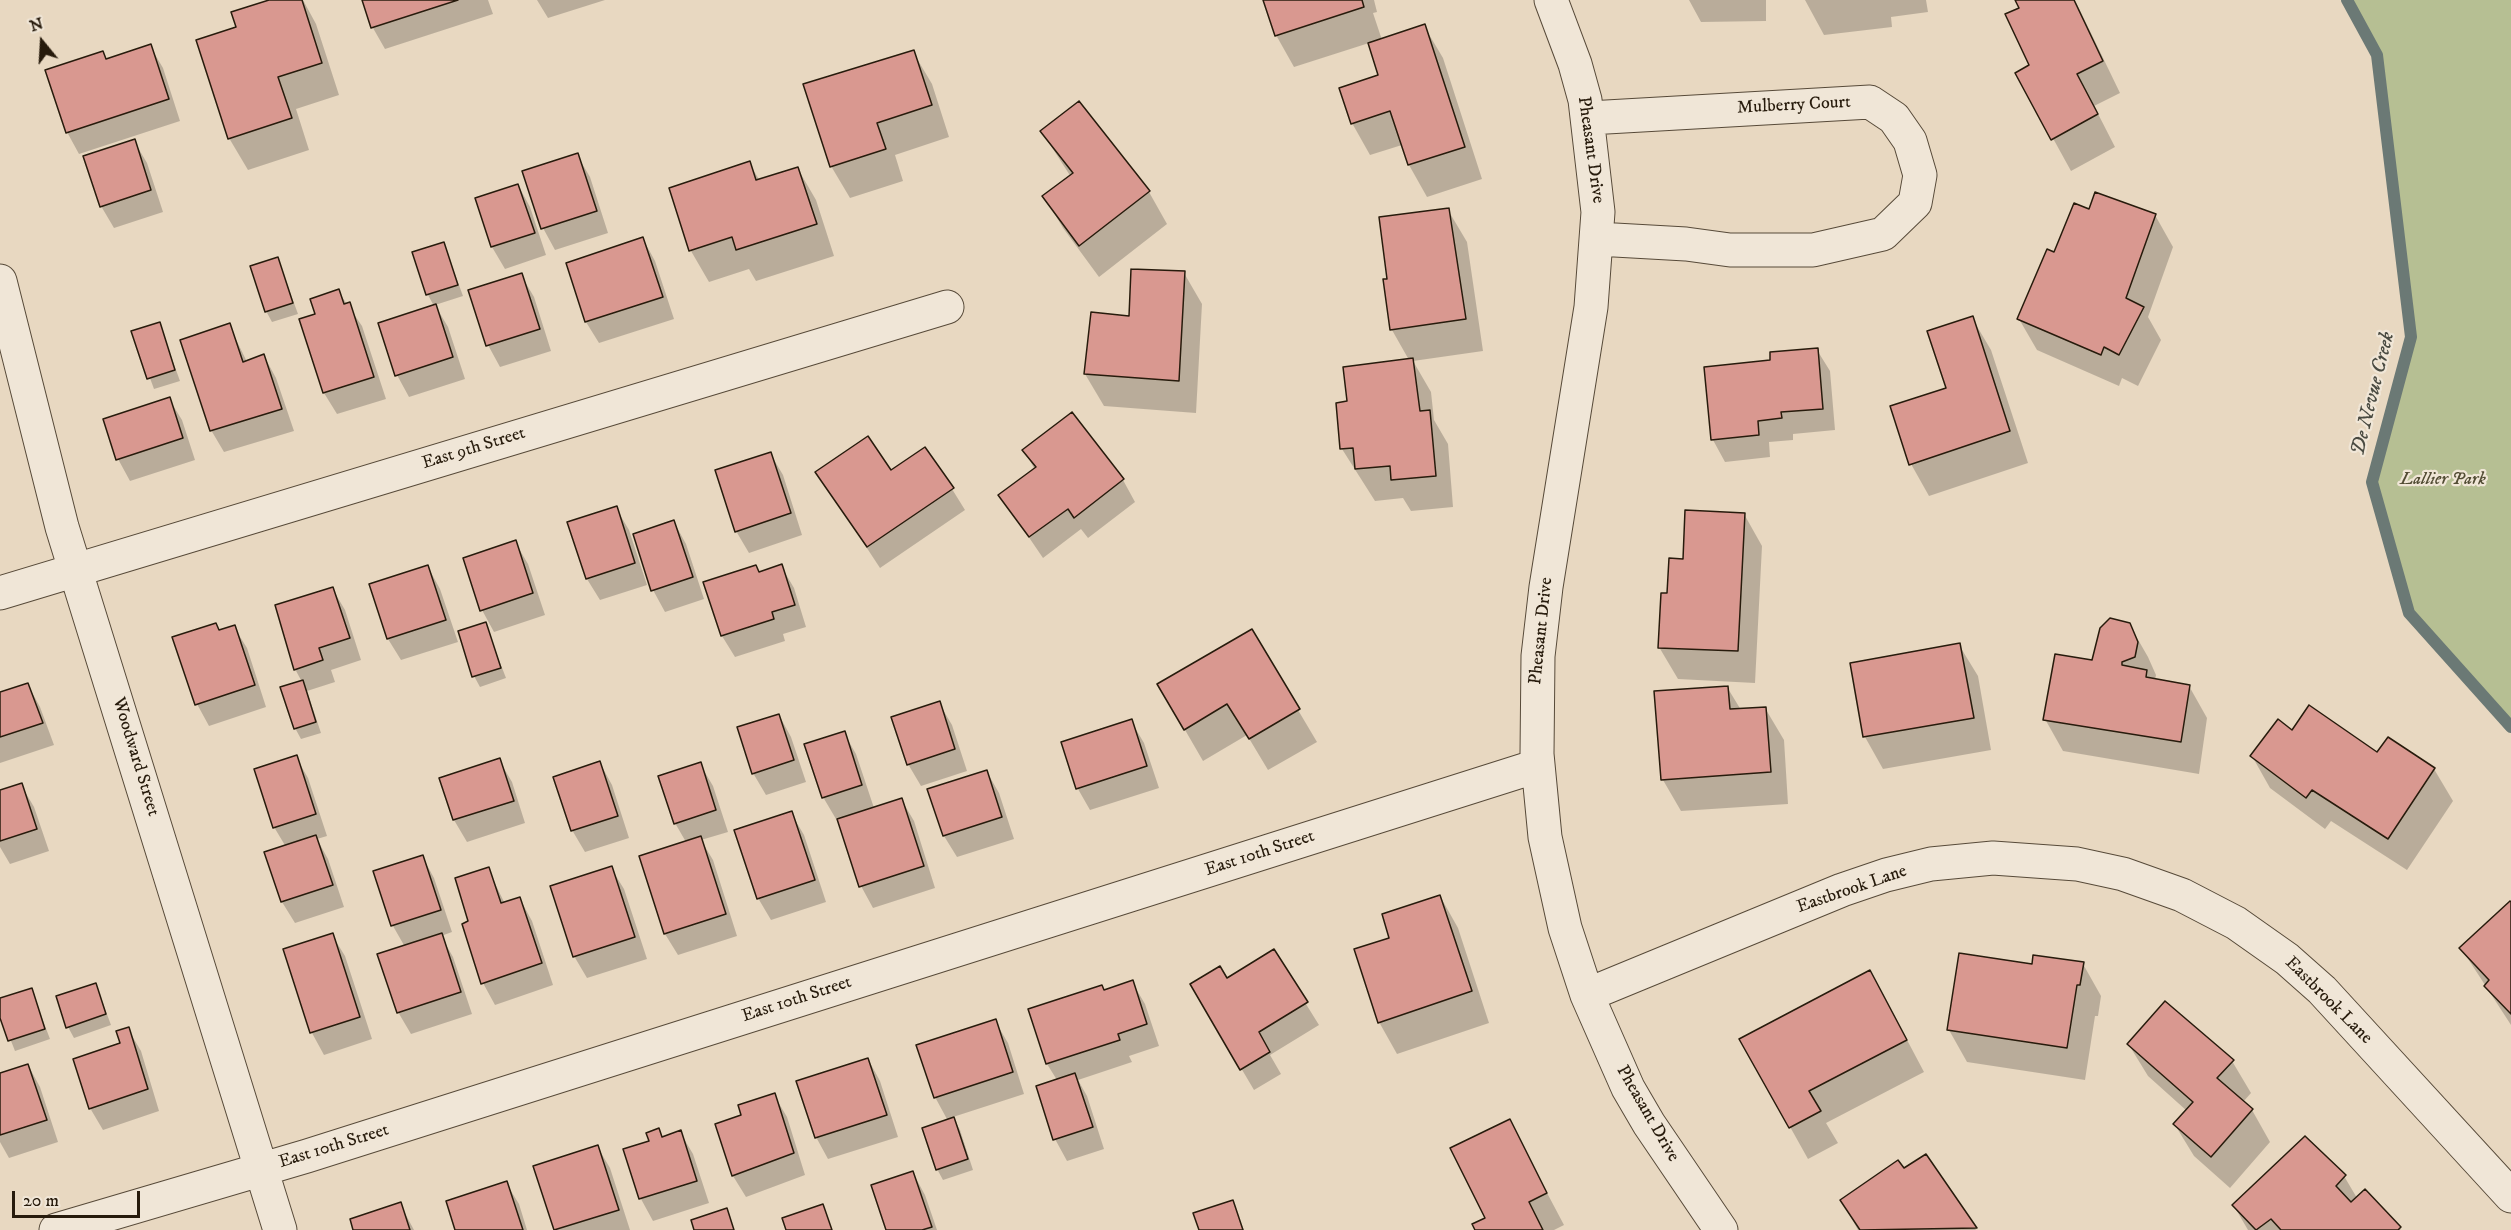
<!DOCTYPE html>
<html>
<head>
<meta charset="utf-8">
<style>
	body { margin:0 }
	#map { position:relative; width:2511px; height:1230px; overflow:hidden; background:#e8d8c1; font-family:"IM FELL DW Pica",serif }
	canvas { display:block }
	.north { position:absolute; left:12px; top:12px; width:60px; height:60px; -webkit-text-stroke:4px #f0e6d7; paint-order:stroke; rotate:342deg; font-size:16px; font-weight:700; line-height:24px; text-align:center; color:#271b0c }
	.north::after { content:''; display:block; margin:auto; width:21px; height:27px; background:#271b0c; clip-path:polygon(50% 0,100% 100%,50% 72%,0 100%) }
	.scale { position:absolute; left:12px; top:1191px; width:128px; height:27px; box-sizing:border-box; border:3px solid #271b0c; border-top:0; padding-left:8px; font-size:18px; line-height:21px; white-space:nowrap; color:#271b0c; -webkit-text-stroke:4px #f0e6d7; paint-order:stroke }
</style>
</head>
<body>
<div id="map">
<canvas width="2511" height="1230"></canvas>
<div class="north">N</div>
<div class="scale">20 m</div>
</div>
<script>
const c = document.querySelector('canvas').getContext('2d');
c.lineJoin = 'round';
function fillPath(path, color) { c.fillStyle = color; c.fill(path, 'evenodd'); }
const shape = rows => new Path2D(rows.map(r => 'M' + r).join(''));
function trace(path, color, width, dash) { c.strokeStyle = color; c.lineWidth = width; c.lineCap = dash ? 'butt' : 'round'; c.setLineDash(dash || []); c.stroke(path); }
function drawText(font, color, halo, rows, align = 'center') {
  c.font = font + ' "IM FELL DW Pica",serif'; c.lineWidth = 4.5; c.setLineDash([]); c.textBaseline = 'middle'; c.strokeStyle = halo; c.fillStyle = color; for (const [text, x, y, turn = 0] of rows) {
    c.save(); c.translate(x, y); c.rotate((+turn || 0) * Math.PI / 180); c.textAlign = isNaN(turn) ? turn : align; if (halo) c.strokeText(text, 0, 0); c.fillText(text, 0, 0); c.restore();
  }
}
fillPath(shape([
	[2347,0,2511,0,2511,727,2409,613,2372,482,2411,337,2377,55]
]), '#b6bf93');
fillPath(shape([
	[274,0,303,0,316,24,339,95,296,109,309,150,248,170,229,138,238,28],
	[364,0,488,0,493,14,385,49,373,28],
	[537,0,605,0,548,18],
	[1265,0,1374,0,1377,12,1373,13,1382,40,1424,26,1443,58,1482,179,1427,197,1409,165,1402,145,1370,155,1352,123,1380,76,1369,43,1294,67,1276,35],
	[1689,0,1766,0,1766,21,1701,22],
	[1805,0,1926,0,1928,12,1891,17,1892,27,1824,35],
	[2017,0,2075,0,2120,93,2094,106,2115,147,2071,171,2017,73,2031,66],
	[150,46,163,68,180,121,79,154,67,132,107,60],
	[913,52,932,84,949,137,895,155,903,181,850,198,831,166],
	[1079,103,1149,192,1167,224,1099,277,1063,228,1044,196,1071,177,1042,132],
	[134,141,147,163,163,212,114,228,101,206],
	[577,155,590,177,608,233,555,250,543,228],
	[749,163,760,181,798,169,816,200,834,256,756,281,749,269,709,282,691,251,670,188],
	[518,185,530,207,546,255,505,269,492,247,477,199],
	[1448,210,1467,242,1483,351,1413,361,1431,392,1434,420,1448,444,1453,507,1411,511,1403,498,1375,501,1342,449,1349,403,1409,360,1392,330,1385,281,1388,280],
	[2090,211,2155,215,2173,247,2148,317,2161,340,2138,386,2122,378,2119,386,2037,350,2019,319,2055,254],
	[643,239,655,261,674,319,599,343,586,322],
	[444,244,463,296,435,305,448,327,465,379,409,397,397,375,434,306,428,295,414,253],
	[278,259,298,314,272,322,266,311],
	[1184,273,1202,304,1196,413,1104,406,1085,374,1130,318],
	[521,275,534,297,551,351,500,367,488,345,470,291],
	[338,291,362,326,386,399,337,414,324,393,300,320,316,315],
	[1972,318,1991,350,2028,463,1929,496,1911,464,1892,407,1948,389],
	[159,323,180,381,154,389,133,332],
	[229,325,247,362,264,356,276,378,294,431,224,452,211,430],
	[1817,350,1830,371,1835,430,1793,434,1793,440,1769,442,1770,457,1725,462,1713,440,1706,368,1772,362],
	[169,399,182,420,195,460,130,481,118,459],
	[1072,414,1123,480,1135,502,1088,538,1081,529,1043,558,1000,495,1035,470,1024,450],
	[770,453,783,475,802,535,749,553,736,531],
	[817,472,891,472,952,489,965,510,880,568],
	[616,508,629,530,647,585,600,600,587,579],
	[1744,514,1762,546,1755,683,1678,679,1659,647,1669,595,1685,560],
	[674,522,686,544,704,599,665,612,653,590],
	[515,542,528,564,545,615,494,632,482,610],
	[781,566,794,588,806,627,783,634,785,641,735,657,722,636],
	[428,567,440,589,458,642,401,660,388,639,371,585],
	[332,588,345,610,361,660,331,670,335,682,307,691,321,733,301,739,295,728,302,682,295,669],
	[485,624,506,678,480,687,474,676],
	[2129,624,2148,657,2156,675,2155,680,2189,686,2207,718,2199,774,2063,751,2045,719],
	[234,627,247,648,266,707,209,726,197,704,219,632],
	[1959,645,1978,676,1991,750,1883,769,1865,737,1852,664],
	[28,685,40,707,54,745,0,763,0,703],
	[1159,685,1298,710,1317,742,1268,770,1247,735,1203,761],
	[1727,687,1741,710,1765,708,1784,740,1788,804,1681,811,1663,780],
	[939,703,952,725,967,771,921,786,908,764],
	[779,715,791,737,806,782,766,795,753,773],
	[1131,721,1144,743,1159,788,1090,810,1078,789,1063,743],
	[2292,732,2434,769,2453,801,2407,870,2331,821,2325,829,2270,788,2252,756],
	[844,733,856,754,874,808,901,799,914,821,935,888,873,908,861,886,838,818,836,819,823,797],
	[296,757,308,778,327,836,317,839,328,859,344,907,295,923,282,902,266,853,286,847,274,827],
	[499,760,512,782,525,823,467,842,454,820,441,779],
	[600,763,612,785,629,838,585,852,572,830],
	[700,764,713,786,728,832,701,840,713,860,737,936,678,955,665,934,641,857,686,842,675,823],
	[987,772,999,793,1014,839,957,857,944,836],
	[21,785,34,807,49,851,10,864,0,847,0,792],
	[791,813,804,835,826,902,771,920,758,898],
	[422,856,434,878,452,932,441,936,453,957,472,1014,411,1034,398,1012,405,947,393,926,375,872],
	[611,868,624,889,647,959,587,978,574,956],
	[488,869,505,904,520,899,532,921,553,985,495,1005,483,983,470,922],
	[1440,896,1458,928,1489,1023,1397,1054,1379,1022,1391,939],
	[2511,904,2511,1025,2461,948],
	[332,935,345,956,372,1039,324,1055,312,1033,285,950],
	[1273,951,1319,1025,1270,1055,1281,1074,1254,1090,1192,985,1227,980],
	[2083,964,2101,996,2098,1016,2095,1016,2085,1080,1967,1062,1949,1030,2033,966],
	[1132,982,1145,1004,1159,1046,1129,1056,1132,1062,1078,1080,1087,1096,1104,1149,1067,1161,1055,1139,1057,1080,1047,1064,1030,1010],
	[96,985,111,1025,74,1038,68,1027],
	[31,989,50,1039,15,1051,0,1013,0,999],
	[1888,1004,1924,1072,1826,1123,1838,1143,1808,1159,1741,1039],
	[995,1021,1008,1043,1024,1094,953,1117,960,1130,973,1170,943,1180,937,1169,948,1121,935,1097],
	[128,1029,141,1051,159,1111,103,1130,90,1108],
	[2129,1045,2232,1061,2251,1093,2243,1102,2252,1110,2270,1142,2230,1188,2194,1156,2175,1125,2187,1111,2148,1076],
	[868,1059,880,1081,898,1137,828,1159,816,1137],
	[28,1065,40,1087,58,1142,9,1158,0,1142,0,1074],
	[774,1095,787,1117,805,1175,746,1197,733,1176,743,1116],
	[1509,1121,1564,1225,1554,1230,1477,1230,1487,1219],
	[659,1130,663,1138,680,1132,693,1154,709,1203,653,1221,641,1199,625,1150,651,1142],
	[597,1146,610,1168,630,1230,556,1230,535,1167],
	[1926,1156,1976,1230,1858,1230,1842,1201,1904,1170],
	[913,1173,925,1195,937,1230,887,1230],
	[2344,1176,2357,1198,2401,1230,2248,1230,2234,1206],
	[506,1183,519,1204,527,1230,457,1230],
	[1232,1202,1244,1230,1200,1230],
	[400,1204,414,1230,355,1230]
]), '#0003');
trace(shape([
	[2347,0,2377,55,2411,337,2372,482,2409,613,2511,727]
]), '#6b7975', 12);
const building = shape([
	[269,0,302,0,322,63,278,77,292,118,228,139,196,40,236,27,231,12,269,0],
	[362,0,458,0,371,28,362,0],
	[1263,0,1362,0,1364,7,1275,36,1263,0],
	[2015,0,2074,0,2103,61,2077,74,2098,114,2051,140,2015,73,2029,65,2005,14,2019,8,2015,0],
	[1425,24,1465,147,1408,165,1390,111,1351,124,1339,88,1378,75,1368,43,1425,24],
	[151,44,169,99,66,133,45,70,103,51,106,59,151,44],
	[914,50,932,105,877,123,886,149,830,167,803,84,914,50],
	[1079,101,1150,191,1079,246,1042,196,1073,173,1040,131,1079,101],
	[135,139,151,190,100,207,83,156,135,139],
	[578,153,597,211,541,229,522,171,578,153],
	[750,161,756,180,798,167,817,224,736,250,732,237,689,251,669,188,750,161],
	[518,184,535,233,491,247,475,198,518,184],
	[2095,192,2156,214,2126,298,2144,307,2119,355,2104,347,2101,355,2017,319,2047,249,2054,252,2074,203,2089,209,2095,192],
	[1449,208,1466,319,1390,330,1383,279,1387,279,1379,217,1449,208],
	[643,237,663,297,585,322,566,263,643,237],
	[444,242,458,285,426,295,412,252,444,242],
	[278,257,293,303,265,312,250,266,278,257],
	[1131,269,1185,271,1179,381,1084,374,1091,312,1129,316,1131,269],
	[522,273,540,329,486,346,468,290,522,273],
	[339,289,344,304,350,302,374,377,323,393,299,319,315,314,310,299,339,289],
	[436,304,453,357,395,376,378,323,436,304],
	[1973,316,2010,431,1909,465,1890,406,1946,388,1927,331,1973,316],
	[160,322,175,370,147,379,131,331,160,322],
	[230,323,243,362,264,354,282,409,210,431,180,340,230,323],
	[1818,348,1823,409,1781,412,1782,418,1758,421,1759,435,1711,440,1704,367,1770,360,1770,352,1818,348],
	[1413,358,1420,411,1430,410,1436,476,1391,480,1390,466,1355,469,1353,448,1340,449,1336,403,1347,401,1343,367,1413,358],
	[170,397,183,438,116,460,103,419,170,397],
	[1072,412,1124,479,1074,518,1068,509,1029,537,998,495,1036,467,1022,450,1072,412],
	[868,436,891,470,925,447,954,488,867,547,815,472,868,436],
	[771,452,791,513,735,532,715,470,771,452],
	[617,506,635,563,586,579,567,522,617,506],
	[1685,510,1745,513,1738,651,1658,648,1661,593,1667,593,1669,558,1683,559,1685,510],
	[674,520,693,577,651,591,633,534,674,520],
	[516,540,533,593,480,611,463,558,516,540],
	[782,564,795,605,772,612,774,619,721,636,703,582,756,565,759,572,782,564],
	[428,565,446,620,387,639,369,584,428,565],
	[333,587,350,638,319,648,323,660,294,670,275,605,333,587],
	[2110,618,2130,623,2138,642,2135,657,2122,662,2122,665,2147,670,2146,677,2190,685,2181,742,2043,720,2055,654,2092,660,2100,628,2110,618],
	[486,622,501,668,472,677,458,631,486,622],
	[216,623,219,630,235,625,255,685,195,705,172,637,216,623],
	[1252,629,1300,709,1249,739,1227,704,1184,730,1157,684,1252,629],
	[1960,643,1974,718,1863,737,1850,663,1960,643],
	[303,680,316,722,294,729,280,687,303,680],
	[28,683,43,723,0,737,0,692,28,683],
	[1728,686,1730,709,1766,707,1771,772,1661,780,1654,691,1728,686],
	[940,701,955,749,907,765,891,717,940,701],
	[2309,705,2377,752,2388,737,2435,768,2388,839,2312,790,2306,798,2250,756,2278,719,2292,730,2309,705],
	[779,714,794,760,752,774,737,727,779,714],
	[1132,719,1147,766,1076,789,1061,742,1132,719],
	[845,731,862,785,822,798,804,744,845,731],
	[297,755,316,814,273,828,254,769,297,755],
	[500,758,514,801,453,820,439,778,500,758],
	[600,761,618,816,571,831,553,777,600,761],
	[701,762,716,810,674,824,658,776,701,762],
	[987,770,1002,817,943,836,927,789,987,770],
	[22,783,37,829,0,841,0,790,22,783],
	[902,798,924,866,859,887,837,819,902,798],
	[792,811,815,880,757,899,734,830,792,811],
	[316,835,333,885,281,902,264,852,316,835],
	[701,836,726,914,664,934,639,856,701,836],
	[423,855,441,910,391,926,373,871,423,855],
	[612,866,635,937,573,957,550,886,612,866],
	[489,867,501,903,520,897,542,963,481,984,462,924,468,921,455,878,489,867],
	[1440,895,1472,991,1378,1023,1354,949,1389,938,1382,914,1440,895],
	[2510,901,2511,902,2511,1014,2484,986,2489,980,2459,948,2510,901],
	[333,933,360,1017,310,1033,283,949,333,933],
	[442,933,461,992,397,1013,377,954,442,933],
	[1274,949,1308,1002,1259,1032,1270,1052,1240,1070,1190,984,1220,966,1227,978,1274,949],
	[1959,953,2032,964,2033,955,2084,962,2080,985,2077,985,2067,1048,1947,1030,1959,953],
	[1870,970,1907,1040,1809,1091,1821,1111,1789,1128,1739,1039,1870,970],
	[1133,980,1147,1024,1118,1034,1120,1040,1046,1064,1028,1009,1102,985,1104,990,1133,980],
	[96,983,106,1014,66,1028,56,996,96,983],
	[32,988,45,1029,8,1041,0,1018,0,998,32,988],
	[2165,1001,2234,1060,2217,1078,2253,1109,2211,1157,2173,1124,2193,1102,2127,1044,2165,1001],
	[996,1019,1013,1072,934,1098,916,1045,996,1019],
	[129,1027,148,1089,89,1109,73,1059,120,1043,116,1031,129,1027],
	[868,1058,887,1115,815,1138,796,1081,868,1058],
	[28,1064,47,1120,0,1135,0,1073,28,1064],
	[1075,1073,1093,1127,1053,1140,1036,1086,1075,1073],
	[775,1093,794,1153,732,1176,715,1124,741,1115,738,1105,775,1093],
	[954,1117,968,1159,936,1170,922,1128,954,1117],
	[1510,1119,1547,1193,1529,1202,1543,1230,1475,1230,1472,1224,1485,1218,1450,1148,1510,1119],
	[659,1128,662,1137,681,1130,697,1181,639,1199,623,1149,649,1141,646,1133,659,1128],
	[2305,1136,2346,1175,2336,1186,2351,1202,2365,1189,2401,1227,2398,1230,2281,1230,2271,1219,2256,1230,2232,1205,2305,1136],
	[598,1145,619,1210,554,1230,533,1166,598,1145],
	[1926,1154,1977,1228,1860,1230,1840,1200,1898,1160,1904,1168,1926,1154],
	[913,1171,932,1227,922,1230,886,1230,871,1185,913,1171],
	[507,1181,523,1230,455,1230,446,1201,507,1181],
	[1233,1200,1243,1230,1199,1230,1193,1213,1233,1200],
	[401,1202,410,1230,353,1230,350,1219,401,1202],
	[823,1204,832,1230,786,1230,782,1218,823,1204],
	[727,1208,734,1230,694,1230,691,1220,727,1208]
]);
fillPath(building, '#d99890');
trace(building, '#271b0c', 1.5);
const street = shape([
	[1551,0,1575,64,1585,100,1598,212,1591,307,1546,587,1538,656,1537,754,1545,837,1565,928,1587,995,1628,1088,1649,1124,1721,1230],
	[1589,118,1870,102,1894,118,1910,141,1920,175,1915,203,1883,234,1813,250,1730,250,1686,244,1597,239],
	[0,281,62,527,280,1230],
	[0,593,947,307],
	[1587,995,1842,890,1886,875,1931,864,1993,858,2077,864,2123,874,2182,895,2236,923,2287,959,2322,990,2511,1196],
	[56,1230,307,1156,1537,766]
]);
trace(street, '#574a39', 35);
trace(street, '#f0e6d7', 33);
drawText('18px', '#271b0c', '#f0e6d7', [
	["Mulberry Court",1794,106,-3],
	["Pheasant Drive",1590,150,82],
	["East 9th Street",474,449,-17],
	["Pheasant Drive",1542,631,-84],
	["Woodward Street",135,757,73],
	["East 10th Street",1260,854,-18],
	["Eastbrook Lane",1852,890,-19],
	["East 10th Street",797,1000,-18],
	["Eastbrook Lane",2328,1001,45],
	["Pheasant Drive",1647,1114,60],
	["East 10th Street",334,1147,-17]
]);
drawText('italic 18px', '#524c34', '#f0e6d7', [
	["Lallier Park",2443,480]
]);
drawText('italic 20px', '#494a41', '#f0e6d7', [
	["De Nevue Creek",2374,394,-76]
]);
</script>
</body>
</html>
